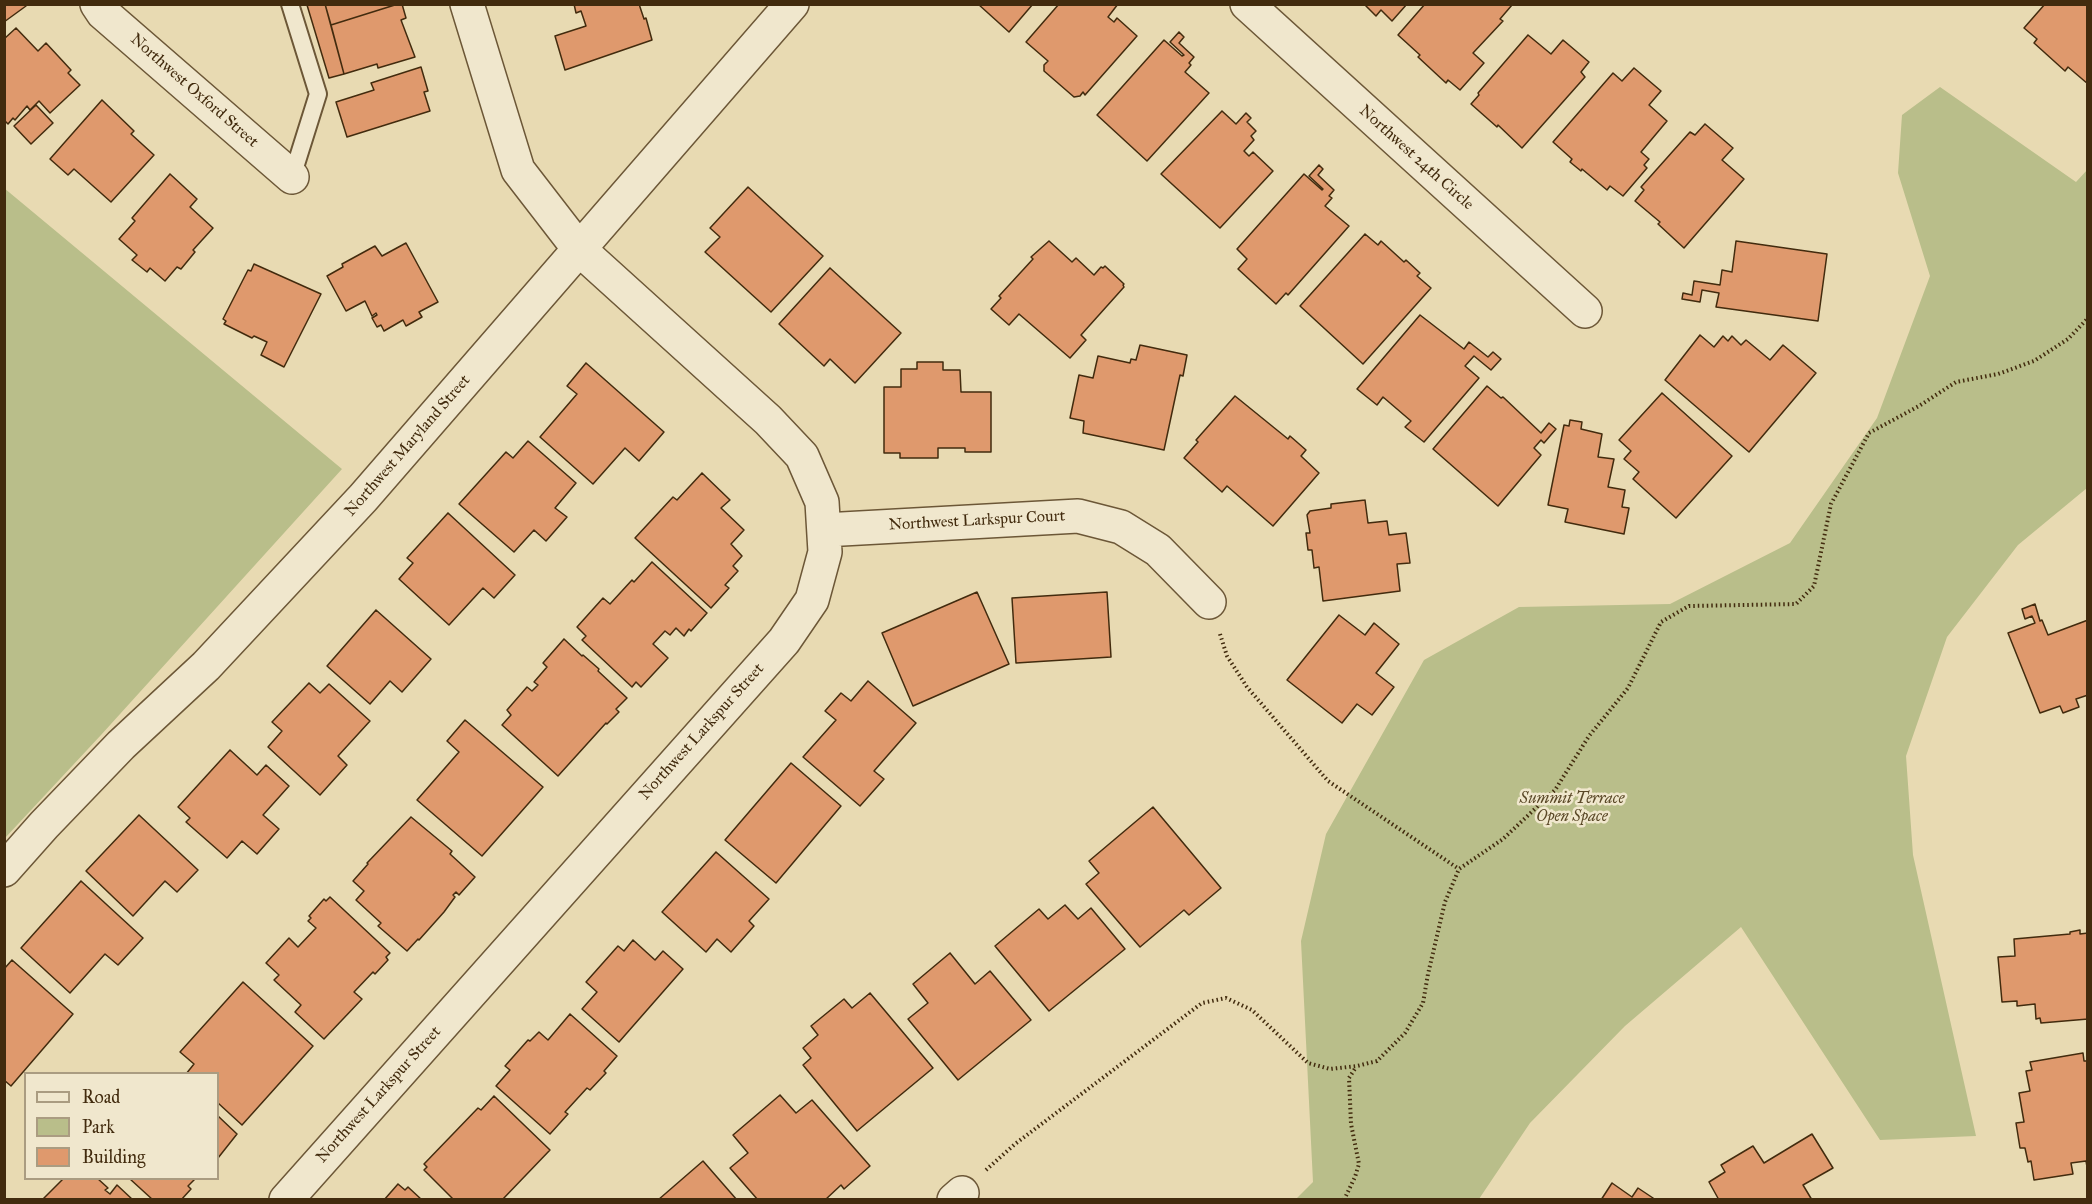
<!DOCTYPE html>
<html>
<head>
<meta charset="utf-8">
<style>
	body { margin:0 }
	#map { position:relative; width:2092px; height:1204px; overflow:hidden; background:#e8dab2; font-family:"IM FELL Great Primer",serif }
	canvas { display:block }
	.frame { position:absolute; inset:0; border:6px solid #422b0e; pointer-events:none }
	.legend { position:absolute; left:24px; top:1072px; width:195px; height:108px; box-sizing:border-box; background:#f0e7cd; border:2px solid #aa9c81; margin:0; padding:8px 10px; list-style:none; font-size:18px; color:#422b0e }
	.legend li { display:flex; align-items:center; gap:12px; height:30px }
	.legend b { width:30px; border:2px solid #aa9c81 }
</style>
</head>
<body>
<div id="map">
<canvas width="2092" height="1204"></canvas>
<div class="frame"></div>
<ul class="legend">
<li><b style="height:8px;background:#f0e7cd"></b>Road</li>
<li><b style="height:16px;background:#b9be8a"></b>Park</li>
<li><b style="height:16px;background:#df996d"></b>Building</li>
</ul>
</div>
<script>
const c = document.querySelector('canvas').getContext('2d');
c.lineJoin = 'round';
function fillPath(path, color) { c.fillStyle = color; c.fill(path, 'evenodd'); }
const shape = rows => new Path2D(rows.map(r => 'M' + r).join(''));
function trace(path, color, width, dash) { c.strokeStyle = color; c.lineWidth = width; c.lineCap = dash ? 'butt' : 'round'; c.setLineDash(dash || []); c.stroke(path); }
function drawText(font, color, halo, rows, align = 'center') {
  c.font = font + ' "IM FELL Great Primer",serif'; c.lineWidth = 5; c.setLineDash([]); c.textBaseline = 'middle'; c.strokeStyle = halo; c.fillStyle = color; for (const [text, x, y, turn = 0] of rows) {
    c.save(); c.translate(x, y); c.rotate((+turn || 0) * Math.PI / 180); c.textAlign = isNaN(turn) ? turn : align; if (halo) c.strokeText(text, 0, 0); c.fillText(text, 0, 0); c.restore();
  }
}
fillPath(shape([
	[1940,87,2076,182,2088,169,2087,488,2018,545,1947,637,1906,756,1913,855,1976,1136,1880,1140,1741,927,1625,1026,1530,1123,1479,1199,1296,1199,1313,1182,1301,941,1326,834,1424,660,1519,607,1670,604,1790,543,1877,418,1930,276,1898,173,1902,115],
	[4,188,342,469,101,735,5,838]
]), '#b9be8a');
const building = shape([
	[4,4,24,4,26,6,4,22,4,4],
	[325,4,344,74,329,78,307,5,325,4],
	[325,4,398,4,331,25,325,4],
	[398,4,402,4,406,18,401,20,415,57,378,68,377,64,344,74,331,25,398,4],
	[574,4,639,4,644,19,646,18,652,40,565,70,555,36,586,26,581,11,576,13,574,4],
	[978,4,1033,4,1009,32,978,4],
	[1059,4,1118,4,1108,17,1114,22,1117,18,1137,36,1085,95,1083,92,1080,96,1074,97,1044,71,1044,65,1048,61,1026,42,1059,4],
	[1364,4,1407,4,1392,21,1381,10,1376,16,1364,4],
	[1425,4,1512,5,1500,19,1503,21,1473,53,1484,63,1460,90,1448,80,1446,83,1418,57,1420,55,1398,35,1425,4],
	[2045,4,2088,4,2088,84,2068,67,2065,71,2034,43,2037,39,2024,28,2045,4],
	[16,28,38,51,46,43,71,70,68,73,80,85,50,113,39,101,30,110,27,106,15,120,13,118,8,124,4,120,4,39,16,28],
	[1179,32,1184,37,1179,43,1194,57,1189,63,1191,65,1185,72,1209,93,1147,161,1097,115,1164,40,1182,56,1184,55,1170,42,1179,32],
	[1528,35,1551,54,1563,40,1589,62,1581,72,1585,77,1522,148,1498,125,1497,127,1471,104,1479,95,1478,93,1528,35],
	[421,67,428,91,424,92,430,111,347,137,336,102,374,90,371,83,421,67],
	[1634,68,1661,91,1649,105,1667,121,1641,152,1649,159,1644,165,1647,168,1623,196,1610,186,1607,190,1582,169,1581,171,1570,162,1572,159,1553,142,1613,73,1622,81,1634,68],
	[102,100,134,131,131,134,154,155,111,202,74,169,68,175,50,159,102,100],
	[36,105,53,123,31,144,14,126,36,105],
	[1222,111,1236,124,1246,113,1251,118,1247,122,1256,131,1251,136,1254,140,1244,151,1249,156,1253,152,1273,171,1220,228,1161,174,1222,111],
	[1705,124,1733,148,1722,160,1744,179,1684,248,1658,224,1660,222,1635,201,1644,190,1641,187,1690,132,1695,135,1705,124],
	[1319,165,1323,169,1318,175,1334,190,1329,196,1332,198,1325,206,1349,226,1288,295,1286,293,1276,304,1238,269,1247,259,1237,249,1304,174,1322,190,1323,189,1309,176,1319,165],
	[170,174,197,199,190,207,213,228,193,250,195,252,181,269,177,267,165,281,150,268,147,272,132,260,137,255,119,239,135,221,132,218,170,174],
	[748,187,823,256,771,312,705,252,720,237,710,228,748,187],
	[1365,234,1378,245,1381,241,1404,262,1406,260,1420,273,1417,276,1431,288,1363,364,1300,306,1365,234],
	[1049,241,1072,262,1076,258,1094,275,1101,267,1103,268,1105,266,1124,284,1123,285,1124,287,1081,335,1086,340,1070,358,1019,314,1009,325,991,309,1001,298,999,296,1033,259,1031,257,1049,241],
	[1736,241,1827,254,1818,321,1716,307,1719,293,1702,290,1700,302,1682,299,1683,293,1692,295,1694,281,1720,285,1722,270,1732,272,1736,241],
	[406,243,438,302,419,312,422,317,406,326,403,320,384,331,381,325,377,327,372,318,377,315,376,313,372,316,365,301,346,311,327,276,343,267,342,264,375,246,382,256,406,243],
	[254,264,321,294,284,367,261,355,267,342,254,336,252,338,224,324,226,321,223,319,248,270,251,271,254,264],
	[830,268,901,333,855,383,830,359,824,366,779,324,830,268],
	[1420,315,1464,349,1469,342,1488,357,1493,352,1501,359,1491,370,1474,356,1465,366,1479,378,1424,442,1405,427,1411,421,1383,397,1377,405,1357,389,1420,315],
	[1700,335,1714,347,1723,336,1728,341,1732,336,1741,345,1746,340,1770,360,1783,345,1816,373,1749,452,1665,380,1700,335],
	[1140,345,1187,355,1183,376,1180,375,1164,450,1083,433,1084,421,1070,418,1079,375,1093,378,1098,356,1130,363,1131,359,1136,360,1140,345],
	[917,362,943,362,943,370,960,370,961,392,991,392,991,452,965,452,965,448,938,448,938,458,900,458,900,453,884,453,884,387,901,387,901,369,917,369,917,362],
	[586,363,664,432,639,461,625,448,593,484,540,437,577,394,567,386,586,363],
	[1487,386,1501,398,1503,397,1541,433,1549,423,1556,429,1544,443,1541,440,1534,448,1541,455,1498,506,1433,449,1487,386],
	[1662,393,1732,456,1676,518,1633,479,1639,472,1624,459,1631,451,1619,440,1662,393],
	[1235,396,1288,439,1290,436,1306,450,1301,456,1319,473,1273,526,1227,486,1222,492,1184,458,1198,442,1196,440,1235,396],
	[1570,420,1582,422,1581,429,1602,434,1598,457,1614,459,1608,487,1625,490,1622,507,1629,508,1624,534,1565,522,1568,509,1548,505,1564,425,1569,426,1570,420],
	[528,441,576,483,555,508,567,517,546,541,534,530,514,552,459,504,506,452,513,458,528,441],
	[702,473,730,500,721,508,744,530,731,544,742,556,733,566,738,571,725,585,729,588,711,608,635,538,673,497,677,500,702,473],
	[1365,500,1368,523,1387,521,1389,535,1406,533,1410,563,1397,564,1400,591,1323,601,1319,567,1314,568,1312,550,1308,550,1306,533,1310,533,1307,515,1310,511,1331,508,1331,504,1365,500],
	[448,513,515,575,494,598,483,588,449,625,399,579,413,563,407,558,448,513],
	[652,562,707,613,691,631,689,629,684,636,676,628,670,635,665,631,653,644,668,658,641,687,636,682,632,687,582,640,586,636,577,627,603,598,610,604,632,580,634,582,652,562],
	[977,592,1009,664,913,706,882,633,977,592],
	[1107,592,1111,657,1016,663,1012,598,1107,592],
	[2035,604,2040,621,2042,620,2048,635,2088,620,2088,695,2076,699,2079,707,2063,713,2060,706,2040,713,2008,633,2035,623,2032,616,2025,619,2022,609,2035,604],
	[376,610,431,659,402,692,390,681,370,704,327,666,376,610],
	[1339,615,1365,635,1374,623,1399,644,1376,673,1394,687,1372,715,1357,704,1342,723,1287,680,1339,615],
	[564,639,582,656,583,655,599,669,598,671,627,698,616,709,619,712,607,724,606,723,558,776,502,725,511,715,507,710,527,687,532,691,538,685,534,682,547,667,543,663,564,639],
	[868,681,916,723,874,771,884,779,860,806,803,757,836,720,825,711,841,693,851,701,868,681],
	[309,683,320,693,329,684,370,721,338,756,347,765,320,795,268,747,282,731,272,722,309,683],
	[465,720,543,787,482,856,417,800,459,752,447,741,465,720],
	[230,750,257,775,266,765,289,786,263,815,279,829,257,854,242,841,227,858,186,822,190,818,178,807,230,750],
	[791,763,841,806,776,883,725,840,791,763],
	[1153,807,1221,888,1189,915,1184,910,1140,947,1086,884,1099,873,1089,861,1153,807],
	[139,815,198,870,177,892,165,881,133,916,86,871,139,815],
	[411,817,452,851,450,854,475,877,459,895,456,892,453,895,455,897,444,912,419,940,418,939,407,951,378,926,381,923,356,900,364,891,353,881,368,864,367,863,411,817],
	[716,852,769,899,749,921,754,926,731,952,717,939,706,952,662,912,716,852],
	[81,881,143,938,118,965,105,954,70,993,21,948,81,881],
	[330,897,390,953,386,957,388,960,375,974,373,972,354,992,362,999,324,1039,295,1012,301,1005,274,980,279,975,266,963,289,938,298,947,316,928,308,921,311,918,309,916,324,899,326,901,330,897],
	[1065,905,1078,919,1091,908,1125,949,1049,1011,995,946,1039,909,1048,919,1065,905],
	[2080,930,2080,934,2088,933,2088,1019,2041,1023,2040,1018,2036,1019,2035,1004,2017,1006,2017,1001,2002,1002,1998,957,2015,956,2014,939,2070,934,2070,932,2080,930],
	[633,940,655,960,663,951,683,969,619,1042,582,1009,597,992,586,982,618,946,624,951,633,940],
	[950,953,975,984,990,971,1031,1020,958,1080,908,1019,928,1003,913,984,950,953],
	[12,960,73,1014,11,1086,4,1080,4,969,12,960],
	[243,982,313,1046,242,1125,218,1103,218,1074,186,1074,194,1064,180,1052,243,982],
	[870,993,933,1068,857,1131,803,1065,811,1058,803,1048,818,1035,811,1026,844,999,852,1008,870,993],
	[570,1014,617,1056,604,1071,606,1073,590,1090,587,1088,565,1112,568,1114,550,1134,496,1086,510,1070,505,1066,528,1040,530,1041,539,1032,548,1040,570,1014],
	[2083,1053,2084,1061,2088,1061,2088,1173,2086,1161,2071,1163,2073,1174,2034,1180,2031,1161,2028,1162,2025,1148,2020,1148,2016,1123,2024,1122,2019,1093,2030,1091,2026,1071,2032,1070,2030,1062,2083,1053],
	[780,1095,796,1113,812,1100,870,1166,844,1189,841,1185,825,1200,758,1200,730,1168,748,1153,733,1135,780,1095],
	[494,1096,550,1150,502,1200,454,1200,424,1170,427,1167,424,1164,478,1108,481,1110,494,1096],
	[218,1116,237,1134,218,1158,218,1116],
	[1812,1134,1833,1168,1803,1185,1812,1200,1719,1200,1709,1182,1725,1172,1721,1165,1753,1146,1764,1163,1812,1134],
	[703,1161,737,1200,658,1200,703,1161],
	[64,1178,97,1178,108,1188,105,1190,110,1194,117,1185,133,1200,42,1200,64,1178],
	[127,1178,196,1178,188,1186,191,1189,181,1200,153,1200,130,1179,127,1178],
	[1612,1183,1632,1197,1638,1188,1656,1200,1601,1200,1612,1183],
	[398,1184,405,1190,408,1187,422,1200,384,1200,398,1184]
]);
fillPath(building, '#df996d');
trace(building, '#422b0e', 1.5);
const lane = shape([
	[290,4,318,94,292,177]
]);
const street = shape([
	[97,4,103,13,292,177],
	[1247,4,1585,311],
	[824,530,1078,516,1121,527,1158,550,1209,602],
	[4,870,44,825,121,745,206,666,363,498,792,4],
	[286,1200,784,641,812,600,825,552,822,502,802,456,768,420,579,249,518,170,467,4],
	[954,1200,962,1193]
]);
trace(lane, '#6c5737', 20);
trace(street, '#6c5737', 36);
trace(shape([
	[1220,634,1227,656,1247,687,1328,781,1459,869],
	[986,1170,1015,1144,1202,1003,1226,998,1252,1010,1308,1063,1330,1069,1357,1066,1377,1061,1405,1033,1423,1003,1428,974,1445,902,1459,869,1503,839,1555,790,1589,736,1628,688,1661,622,1689,606,1796,604,1814,586,1831,504,1869,433,1919,406,1956,382,1998,374,2034,361,2068,339,2088,318],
	[1344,1200,1355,1177,1359,1164,1351,1124,1349,1078,1356,1067]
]), '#422b0e', 4, [1.5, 3]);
trace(lane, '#f0e7cd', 16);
trace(street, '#f0e7cd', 33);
drawText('16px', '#422b0e', '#f0e7cd', [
	["Northwest Oxford Street",194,91,41],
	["Northwest 24th Circle",1416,158,42],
	["Northwest Maryland Street",408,446,-49],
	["Northwest Larkspur Court",977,521,-3],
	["Northwest Larkspur Street",702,732,-48],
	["Northwest Larkspur Street",379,1095,-48]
]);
drawText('italic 16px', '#5a4827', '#f0e7cd', [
	["Summit Terrace",1572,799],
	["Open Space",1572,817]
]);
</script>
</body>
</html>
